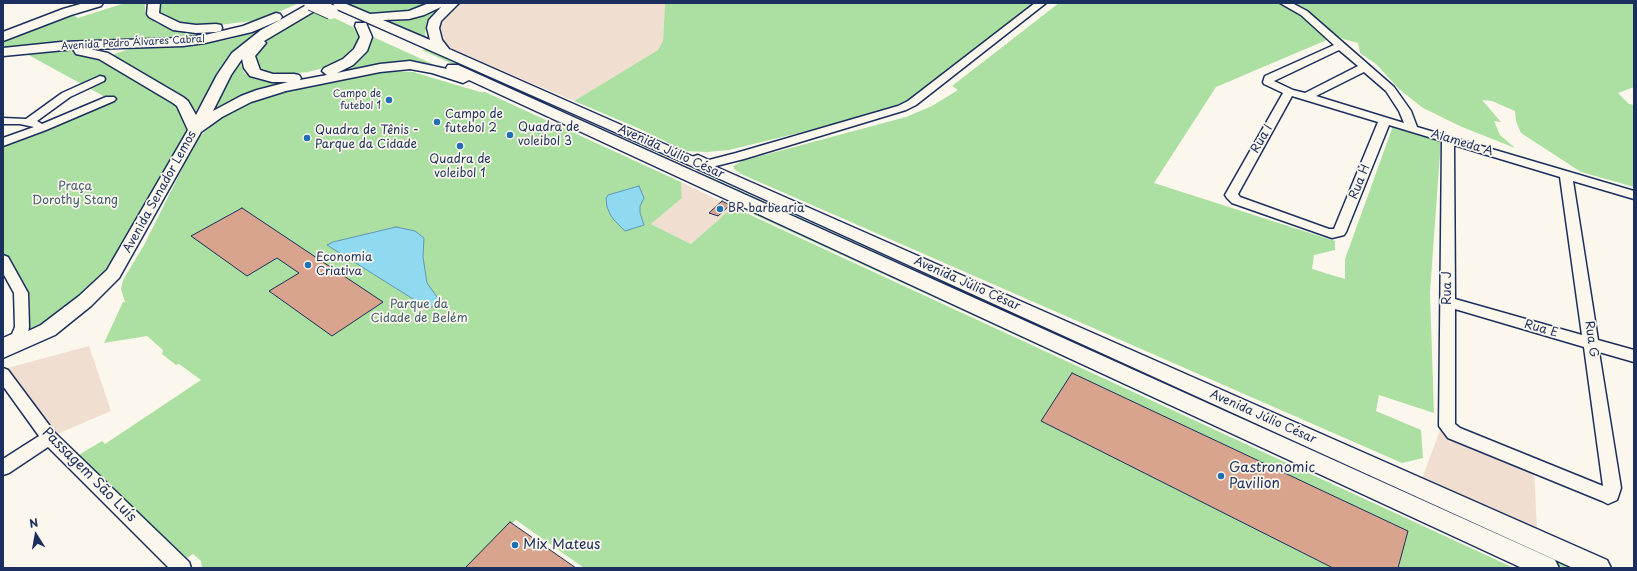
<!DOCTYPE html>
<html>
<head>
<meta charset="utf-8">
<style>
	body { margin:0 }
	#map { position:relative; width:1637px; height:571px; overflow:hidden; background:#fbf7ec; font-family:"Playpen Sans",sans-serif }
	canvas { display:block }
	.frame { position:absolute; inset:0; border:4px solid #1b2f5e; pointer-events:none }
	.north { position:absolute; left:16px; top:515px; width:40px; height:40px; -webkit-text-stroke:3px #fbf7ec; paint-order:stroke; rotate:349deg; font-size:11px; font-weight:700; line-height:16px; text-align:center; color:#1b2f5e }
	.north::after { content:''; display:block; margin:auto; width:14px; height:18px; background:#1b2f5e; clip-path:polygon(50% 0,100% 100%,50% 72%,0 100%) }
</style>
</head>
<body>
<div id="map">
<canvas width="1637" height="571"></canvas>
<div class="frame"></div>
<div class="north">N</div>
</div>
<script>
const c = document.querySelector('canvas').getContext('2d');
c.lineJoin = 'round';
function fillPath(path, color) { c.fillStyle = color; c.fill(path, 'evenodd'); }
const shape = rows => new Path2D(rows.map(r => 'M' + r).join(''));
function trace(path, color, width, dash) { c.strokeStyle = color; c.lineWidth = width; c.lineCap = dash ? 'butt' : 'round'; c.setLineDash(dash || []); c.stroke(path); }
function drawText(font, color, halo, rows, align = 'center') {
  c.font = font + ' "Playpen Sans",sans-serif'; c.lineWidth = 3.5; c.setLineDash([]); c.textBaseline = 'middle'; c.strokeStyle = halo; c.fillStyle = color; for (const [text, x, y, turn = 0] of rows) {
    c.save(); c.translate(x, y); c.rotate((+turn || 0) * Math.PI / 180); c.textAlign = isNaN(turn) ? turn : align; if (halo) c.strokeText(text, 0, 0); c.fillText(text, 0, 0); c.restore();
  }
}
fillPath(shape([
	[461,3,665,3,663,41,658,50,574,101,461,53,443,44,438,32,440,22,446,12],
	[681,182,733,207,691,244,651,224,682,198],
	[89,346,111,411,55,435,4,369],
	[1440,430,1534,470,1537,529,1422,479]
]), '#f0ded0');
fillPath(shape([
	[125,3,147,3,145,5,145,14,156,23,170,29,202,31,237,28,236,30,187,38,41,44,3,49,3,39,71,14,78,18],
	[160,3,299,3,272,15,252,21,202,27,185,26,160,15],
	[343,3,432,3,416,11,383,15,369,13],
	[447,3,435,12,427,23,425,34,428,42,378,20],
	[665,3,1038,3,916,99,888,111,729,150,707,152,685,151,640,129,574,101,658,50,663,41],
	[1059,3,1280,3,1299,12,1329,39,1216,87,1154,183,1335,241,1335,250,1314,255,1312,269,1345,279,1345,259,1393,126,1441,140,1430,292,1434,413,1379,395,1376,411,1421,430,1423,458,1402,463,741,174,734,169,733,166,742,161,906,117,932,106,958,90,952,86],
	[1291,3,1634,3,1634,87,1618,93,1629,104,1634,105,1634,187,1581,172,1521,133,1516,121,1515,111,1492,101,1482,100,1501,122,1494,121,1500,135,1515,148,1462,127,1423,108,1399,89,1376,64,1360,53,1358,43,1343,39,1332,34,1308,11],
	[314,8,353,27,359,37,358,45,351,56,331,66,308,72,286,74,270,72,258,67,254,57,262,45,277,32],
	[278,22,227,62,195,112,178,93,109,56,129,49,193,45,231,39],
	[371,36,437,66,403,64,375,66,215,111,213,109,232,70,240,61,244,73,255,79,269,82,287,82,309,78,341,70],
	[425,49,681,164,678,167,422,50],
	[59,50,81,51,92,54,185,110,186,128,190,137,113,274,18,345,21,293,3,260,3,142,109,99,23,52],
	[393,71,413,72,480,92,485,92,681,182,682,198,651,224,691,244,733,207,1514,568,584,568,516,520,466,568,202,568,201,561,193,554,187,558,77,456,102,441,105,444,201,380,179,364,176,365,162,354,163,350,147,336,104,343,123,302,125,302,121,289,123,280,144,245,187,159,200,136,215,123,227,114,246,105,275,94,368,74],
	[697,171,1577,568,1565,568,694,173],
	[737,204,1522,568,735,206]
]), '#ace0a2');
const water = shape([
	[639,186,644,198,640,206,640,213,644,225,625,231,614,220,610,214,607,207,606,198,608,195,639,186],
	[396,227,415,231,424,238,423,257,427,283,440,301,429,309,327,245,333,242,396,227]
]);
fillPath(water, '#90daf1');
trace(water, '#6196b6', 1);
const building = shape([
	[722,201,730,205,718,216,709,213,722,201],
	[242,208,383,302,332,336,269,291,299,273,277,258,247,276,191,236,242,208],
	[1072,373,1408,531,1398,568,1333,568,1041,421,1072,373],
	[510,522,576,568,465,568,510,522]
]);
fillPath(building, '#d8a48d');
trace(building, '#1b2f5e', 1);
const minor = shape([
	[1035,3,1046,3,916,105,906,110,744,159,708,168,697,163,692,165,688,164,686,161,688,158,698,155,709,160,736,153,898,106,908,101,1035,3],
	[1280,3,1292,3,1307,11,1394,87,1411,111,1417,127,1634,191,1634,199,1573,181,1598,340,1634,350,1634,362,1599,352,1621,488,1617,500,1608,504,1602,501,1448,438,1439,426,1442,141,1389,125,1346,232,1344,235,1332,238,1232,203,1227,198,1225,195,1283,93,1264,84,1263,82,1265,76,1334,45,1301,15,1280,3],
	[1339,50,1358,66,1305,93,1293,90,1274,81,1339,50],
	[1364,72,1386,91,1399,111,1404,123,1316,96,1364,72],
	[1292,96,1378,122,1334,229,1329,229,1240,197,1238,194,1292,96],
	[1454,145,1560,177,1582,335,1455,299,1454,145],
	[1455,309,1584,347,1603,486,1460,428,1455,424,1455,309],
	[100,76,104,77,105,79,104,81,70,97,37,121,42,124,106,97,114,97,116,99,114,101,46,130,3,146,3,138,34,127,20,124,3,124,3,118,26,119,62,93,100,76],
	[3,255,8,257,28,293,29,327,28,333,22,342,3,350,3,338,12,334,15,327,14,293,3,273,3,255],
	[3,368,8,370,55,433,189,562,191,568,169,568,48,447,9,473,3,475,3,459,39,436,3,386,3,368]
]);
const major = shape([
	[84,3,103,3,101,6,71,15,3,41,3,32,63,9,84,3],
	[148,3,160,3,159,13,180,23,196,25,216,24,221,25,222,28,221,31,216,32,196,33,173,30,149,17,147,14,148,3],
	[310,3,325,3,323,6,264,41,266,43,255,56,260,70,273,74,294,74,299,75,301,78,300,80,327,75,322,71,324,68,343,59,354,49,360,37,355,26,356,23,366,23,372,37,367,51,353,65,337,73,380,64,410,61,447,69,446,68,448,65,458,65,1555,560,1559,568,1522,568,469,80,463,83,432,73,410,69,380,72,286,91,251,102,222,117,201,132,119,278,91,306,55,335,3,358,3,343,41,325,79,296,107,270,188,130,177,106,173,103,99,59,76,54,74,51,75,49,3,56,3,48,61,42,183,38,205,35,243,26,276,13,280,14,282,17,280,20,310,3],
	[280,20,261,30,232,53,217,75,196,115,188,101,183,97,108,53,90,49,183,46,205,43,252,32,280,20],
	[242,59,244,68,250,76,272,82,288,82,257,90,241,96,213,111,231,75,242,59],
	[328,3,344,3,370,14,409,11,429,3,459,3,441,21,439,28,442,40,449,49,1607,560,1611,568,1573,568,687,164,330,6,328,3],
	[441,7,429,20,427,28,430,40,383,20,409,19,424,15,441,7]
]);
trace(minor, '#1b2f5e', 3);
trace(major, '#1b2f5e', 3);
fillPath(minor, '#fbf7ec');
fillPath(major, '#fbf7ec');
const majorBridge = shape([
	[311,3,331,12]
]);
trace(majorBridge, '#1b2f5e', 16, []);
trace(majorBridge, '#fbf7ec', 14);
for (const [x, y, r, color] of [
	[389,100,4,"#1f6fb2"],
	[437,122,4,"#1f6fb2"],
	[510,135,4,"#1f6fb2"],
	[307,138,4,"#1f6fb2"],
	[460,146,4,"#1f6fb2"],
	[720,209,4,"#1f6fb2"],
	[308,265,4,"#1f6fb2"],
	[1221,476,4,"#1f6fb2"],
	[515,545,4,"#1f6fb2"]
]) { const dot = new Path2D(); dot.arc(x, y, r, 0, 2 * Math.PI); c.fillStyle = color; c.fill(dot); trace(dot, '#fbf7ec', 1.5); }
drawText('10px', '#1b2f5e', '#fbf7ec', [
	["Avenida Pedro Álvares Cabral",133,43,-3]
]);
drawText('10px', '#1b2f5e', '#fbf7ec', [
	["Campo de",381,94],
	["futebol 1",381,106]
], 'right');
drawText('12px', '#1b2f5e', '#fbf7ec', [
	["Campo de",445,115],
	["futebol 2",445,129],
	["Quadra de",518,128],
	["voleibol 3",518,142],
	["Quadra de Tênis -",315,131],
	["Parque da Cidade",315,145],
	["Quadra de",460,160,"center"],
	["voleibol 1",460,174,"center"],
	["BR barbearia",728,209],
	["Economia",316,258],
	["Criativa",316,272]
], 'left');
drawText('12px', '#1b2f5e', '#fbf7ec', [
	["Rua I",1262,139,-60],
	["Alameda A",1462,143,17],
	["Avenida Júlio César",671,152,24],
	["Rua H",1360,182,-68],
	["Avenida Senador Lemos",160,192,-61],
	["Avenida Júlio César",967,284,24],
	["Rua J",1448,288,-90],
	["Rua E",1541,329,16],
	["Rua G",1591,339,82],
	["Avenida Júlio César",1263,417,24]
]);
drawText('12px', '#3f5b6f', '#fbf7ec', [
	["Praça",75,187],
	["Dorothy Stang",75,201],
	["Parque da",419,305],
	["Cidade de Belém",419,319]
]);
drawText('14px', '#1b2f5e', '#fbf7ec', [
	["Gastronomic",1229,468],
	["Pavilion",1229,484],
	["Mix Mateus",523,545]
], 'left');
drawText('14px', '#1b2f5e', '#fbf7ec', [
	["Passagem São Luís",89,475,45]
]);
</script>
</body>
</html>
